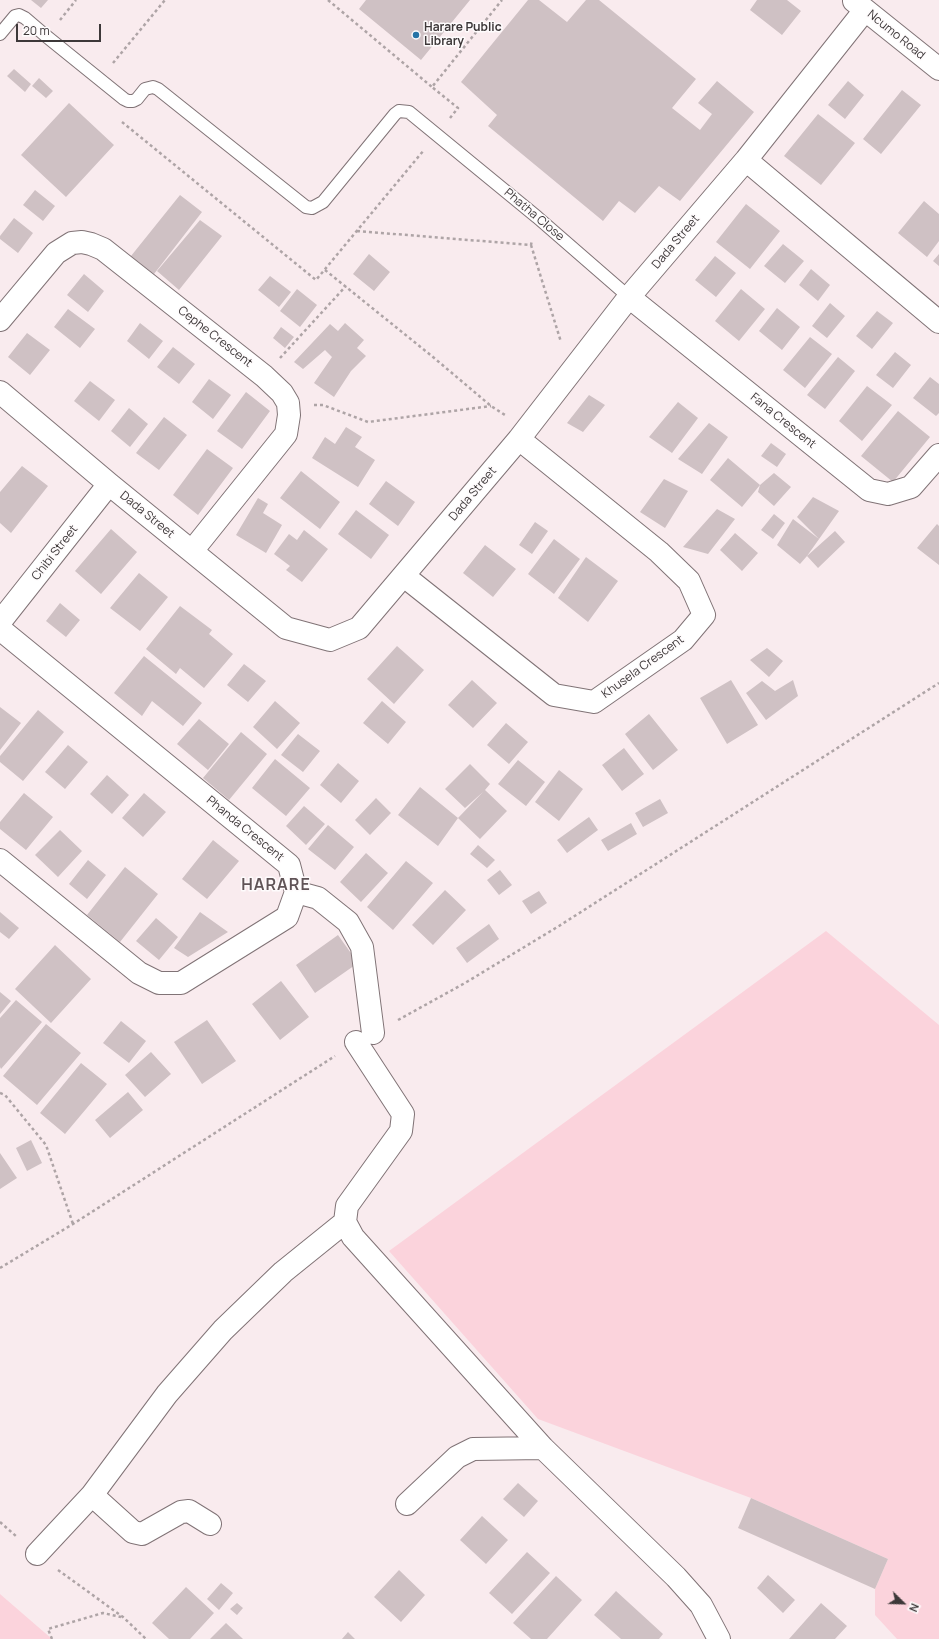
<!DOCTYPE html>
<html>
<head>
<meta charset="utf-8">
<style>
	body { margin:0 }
	#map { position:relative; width:939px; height:1639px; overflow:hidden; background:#f9ebee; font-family:Manrope,sans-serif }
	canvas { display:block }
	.north { position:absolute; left:883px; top:1583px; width:40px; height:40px; -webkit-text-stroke:3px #fefbfc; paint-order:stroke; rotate:113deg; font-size:11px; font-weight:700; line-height:16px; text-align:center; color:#3d3839 }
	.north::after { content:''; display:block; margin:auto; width:14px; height:18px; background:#3d3839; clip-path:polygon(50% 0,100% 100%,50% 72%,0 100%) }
	.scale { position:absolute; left:16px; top:24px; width:85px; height:18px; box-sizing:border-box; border:2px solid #3d3839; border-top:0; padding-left:5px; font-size:12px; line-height:14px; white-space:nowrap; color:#3d3839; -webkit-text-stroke:3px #fefbfc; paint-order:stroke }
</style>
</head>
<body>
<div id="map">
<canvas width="939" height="1639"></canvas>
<div class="north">N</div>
<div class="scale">20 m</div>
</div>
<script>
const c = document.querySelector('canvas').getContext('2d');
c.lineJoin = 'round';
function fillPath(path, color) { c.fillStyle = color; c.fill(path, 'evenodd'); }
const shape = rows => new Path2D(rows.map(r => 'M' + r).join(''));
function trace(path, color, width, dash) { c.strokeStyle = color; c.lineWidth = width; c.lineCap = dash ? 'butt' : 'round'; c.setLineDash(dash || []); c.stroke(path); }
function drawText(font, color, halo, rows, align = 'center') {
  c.font = font + ' Manrope,sans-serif'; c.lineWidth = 3; c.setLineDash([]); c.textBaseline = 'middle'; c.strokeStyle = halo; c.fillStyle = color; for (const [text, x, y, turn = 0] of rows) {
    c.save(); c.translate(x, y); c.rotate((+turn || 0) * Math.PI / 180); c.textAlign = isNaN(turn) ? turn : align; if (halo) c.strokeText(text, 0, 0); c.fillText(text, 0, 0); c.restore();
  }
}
fillPath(shape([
	[826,931,939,1025,939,1639,897,1639,875,1615,875,1589,888,1559,751,1498,538,1419,389,1251],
	[0,1594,52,1639,0,1639]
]), '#fbd3dc');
fillPath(shape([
	[31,0,48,0,41,8],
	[366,0,470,0,421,60,359,9],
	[528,0,539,0,567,22,586,0,599,0,696,79,672,108,700,130,712,114,698,103,717,81,754,112,680,201,659,186,635,213,619,201,603,221,488,126,497,115,461,82],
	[757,0,787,0,801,11,782,35,750,10],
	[14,69,31,84,25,92,7,76],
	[39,78,53,91,46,98,32,86],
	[848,81,864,95,845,119,828,105],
	[902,90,921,105,881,154,863,139],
	[69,103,114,145,66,197,21,155],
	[818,114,855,143,821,185,784,156],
	[35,190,55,206,43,221,23,205],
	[180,195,202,212,154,274,131,256],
	[924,201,939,214,939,241,927,257,898,233],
	[746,204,780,231,750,269,716,242],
	[14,218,33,233,18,253,0,239,0,236],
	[200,220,222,236,179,290,157,271],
	[783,244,804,261,785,283,764,266],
	[369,254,390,272,374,291,353,274],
	[939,254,939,266,933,261],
	[715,256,736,273,716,297,695,280],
	[811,269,830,285,818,301,799,285],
	[84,274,104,291,88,312,67,295],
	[270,276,291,292,279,307,258,290],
	[297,289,317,305,300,327,280,311],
	[741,289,765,309,739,341,715,321],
	[830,303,845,316,827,338,812,326],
	[777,308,800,327,782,350,759,331],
	[68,309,95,329,80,348,54,327],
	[877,311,893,323,872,349,856,336],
	[140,323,163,341,149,359,127,341],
	[345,323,364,340,357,348,366,356,351,371,334,397,314,383,332,357,325,350,303,369,294,362,330,324,338,331],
	[281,327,294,337,285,348,273,338],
	[27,333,50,350,30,375,8,357],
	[810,337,832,354,805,388,783,370],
	[173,347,195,364,179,384,157,367],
	[895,352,911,365,893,388,876,375],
	[838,357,855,371,825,409,807,395],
	[930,377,939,384,939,413,936,416,913,398],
	[209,379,231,395,213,419,192,402],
	[90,381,115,400,99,421,74,401],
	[867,386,892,405,862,441,839,421],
	[246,392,270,411,242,449,217,431],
	[589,395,605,405,583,432,567,423],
	[678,402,698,418,672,453,649,437],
	[129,408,148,424,130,447,111,431],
	[898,411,930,437,893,482,861,456],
	[164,417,187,435,159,470,136,453],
	[709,423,728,437,702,474,678,459],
	[346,427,362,437,355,447,375,460,358,487,312,458,325,437,335,444],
	[771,443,786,454,777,467,761,456],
	[207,449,233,468,198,515,173,495],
	[728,458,760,485,742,507,710,480],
	[22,466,48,486,11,533,0,523,0,492],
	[301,471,340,502,320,529,280,498],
	[774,473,791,487,774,506,758,492,760,485],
	[664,479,688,491,665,528,640,512],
	[386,481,415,502,398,526,369,504],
	[813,497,839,511,807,556,835,531,845,542,818,568,807,556,800,564,777,545,793,519,819,539,797,517],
	[258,498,268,504,263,513,282,525,266,553,236,535],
	[717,509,735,519,708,554,683,547],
	[356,510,389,535,371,559,338,534],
	[774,514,785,523,773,539,761,530],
	[535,522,548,531,532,554,519,545],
	[937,524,939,526,939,565,917,548],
	[111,529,137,552,101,594,75,571],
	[304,530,328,549,302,582,286,570,290,566,274,554,289,534,297,540],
	[735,533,758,553,742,571,720,550],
	[554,539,580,559,554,594,528,574],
	[485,545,516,569,493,597,463,573],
	[586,557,618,581,588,622,558,598],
	[139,573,168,597,140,631,110,608],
	[60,603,80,620,66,637,46,621],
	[180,606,212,630,209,634,233,654,204,688,180,668,176,674,146,649],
	[397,646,424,670,394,704,367,679],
	[767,648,783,661,769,677,750,660],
	[144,656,202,703,183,726,152,701,142,716,114,693],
	[244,664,266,681,248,702,227,685],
	[472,680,497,703,473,728,448,705],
	[731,680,758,725,727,744,700,698],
	[793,680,798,696,766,720,746,693,762,681,775,691],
	[275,701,300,723,277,749,253,727],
	[382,701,406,722,388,744,363,723],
	[0,707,21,723,0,750],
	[38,710,64,732,23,781,0,762,0,756],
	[649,714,678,750,653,770,625,734],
	[199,719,229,744,208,770,177,744],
	[506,723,528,742,509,764,487,745],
	[241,732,267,754,229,800,203,778],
	[298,734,320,751,303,772,281,755],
	[68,745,88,762,65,789,45,772],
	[624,748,644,774,622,791,602,765],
	[275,759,310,788,286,816,252,788],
	[518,760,545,782,526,806,498,784],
	[338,763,359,781,341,803,320,785],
	[470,764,490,784,485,790,507,811,480,839,458,818,438,846,398,815,420,787,458,818,483,792,465,808,445,789],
	[559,770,583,789,559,821,535,802],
	[107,775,129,795,112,814,90,794],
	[24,793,53,817,26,850,0,829,0,822],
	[144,793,166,812,143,837,122,818],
	[376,798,391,813,370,835,355,820],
	[660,799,668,813,643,827,635,813],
	[304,806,325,824,306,845,286,826],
	[589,817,598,830,567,853,557,840],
	[631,823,637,834,608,851,601,840],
	[328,825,354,847,335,870,308,849],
	[60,830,82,851,58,877,35,855],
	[213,840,239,861,207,899,182,879],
	[478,845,495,860,487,868,470,854],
	[366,853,388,873,361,902,340,882],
	[88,860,106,875,87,899,69,884],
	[406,861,433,883,393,930,367,907],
	[125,867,158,894,120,942,87,915],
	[500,870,512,885,499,895,487,880],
	[445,890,466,910,433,945,412,925],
	[539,891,547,903,531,914,522,901],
	[0,912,19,928,9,939,0,932],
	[200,912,228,932,188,957,174,948],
	[156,918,178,937,159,960,136,941],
	[489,924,499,939,467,963,456,948],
	[338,935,358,963,315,993,296,965],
	[55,945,91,979,51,1023,15,989],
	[281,981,309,1017,280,1040,252,1004],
	[0,992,11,1001,0,1014],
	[16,1000,42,1022,1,1069,0,1067,0,1018],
	[207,1020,236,1061,202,1084,174,1042],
	[121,1021,146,1041,129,1063,103,1043],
	[46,1024,81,1053,37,1105,3,1076],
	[151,1052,171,1074,145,1097,125,1075],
	[81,1063,107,1084,65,1134,40,1113],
	[128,1092,143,1110,110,1138,95,1120],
	[31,1140,42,1163,27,1171,16,1148],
	[0,1153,17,1178,0,1189],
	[518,1483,538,1501,524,1517,503,1499],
	[751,1498,888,1559,875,1589,738,1528],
	[482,1516,508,1540,486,1564,460,1540],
	[527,1552,550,1573,512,1614,489,1593],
	[399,1570,425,1595,401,1622,374,1597],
	[768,1575,795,1600,783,1613,757,1588],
	[556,1576,582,1600,547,1639,531,1639,513,1623],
	[221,1583,233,1593,219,1610,207,1599],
	[186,1587,214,1613,190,1639,169,1639,152,1623],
	[616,1591,663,1634,659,1639,621,1639,594,1615],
	[237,1603,243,1608,237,1615,230,1609],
	[821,1603,847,1626,835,1639,789,1639],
	[226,1623,243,1639,210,1639],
	[348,1632,355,1639,342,1639]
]), '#cfc1c4');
const lane = shape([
	[0,34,15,16,19,15,25,18,46,36,124,99,128,101,133,101,137,99,145,89,153,87,158,89,306,207,312,208,323,202,395,114,399,111,409,112,537,217,629,297]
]);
const street = shape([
	[854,1,939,69],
	[746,160,939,322],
	[629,297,869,490,888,494,911,487,939,455],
	[0,320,56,253,72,243,82,242,91,244,103,249,264,376,282,393,288,403,289,415,286,434,192,551],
	[0,392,109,484,286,628,330,640,359,628,519,439,629,297,746,160,865,10],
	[404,576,554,695,594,702,683,640,704,615,689,581,659,552,519,439],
	[0,622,109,484],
	[0,629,289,865,296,892,287,917,181,983,159,983,139,973,0,860],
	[296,892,318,898,348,922,362,947,373,1033],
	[356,1042,403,1114,401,1131,347,1206,345,1222,353,1237,543,1448,676,1577,701,1605,719,1639],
	[92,1495,133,1532,142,1534,181,1512,189,1511,210,1524],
	[407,1504,457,1457,473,1449,543,1448],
	[37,1554,92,1495,167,1394,223,1330,283,1272,345,1222]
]);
trace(lane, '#807376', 14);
trace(street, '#807376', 24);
trace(shape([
	[328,0,432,87],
	[60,20,76,0],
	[113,63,165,0],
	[450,118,458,108,432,87,502,0],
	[122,122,316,280,424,150],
	[357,231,531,245,532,240],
	[531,245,561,342],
	[325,270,433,357,491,406,505,415],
	[280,358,346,286],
	[314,405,323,405,368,422,491,406],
	[398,1020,465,983,559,926,939,683],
	[0,1093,5,1095,46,1145,73,1224],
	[0,1268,73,1224,335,1056],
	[0,1522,17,1537],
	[58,1570,123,1617,146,1639],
	[52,1639,48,1629,103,1613,121,1617]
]), '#aea4a6', 2.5, [3, 3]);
trace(lane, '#fff', 12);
trace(street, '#fff', 22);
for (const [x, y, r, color] of [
	[416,35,4,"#2573a6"]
]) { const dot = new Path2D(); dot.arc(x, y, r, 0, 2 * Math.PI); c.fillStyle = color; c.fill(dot); trace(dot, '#fefbfc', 1.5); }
drawText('bold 12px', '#3d3839', '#fefbfc', [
	["Harare Public",424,28],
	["Library",424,42]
], 'left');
drawText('12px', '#3d3839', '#fefbfc', [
	["Ncumo Road",896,35,39],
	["Phatha Close",534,215,40],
	["Dada Street",676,242,-50],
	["Cephe Crescent",215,337,38],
	["Fana Crescent",783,421,39],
	["Dada Street",473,494,-50],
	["Dada Street",147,515,39],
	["Chibi Street",55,553,-52],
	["Khusela Crescent",643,667,-36],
	["Phanda Crescent",245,829,39]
]);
c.letterSpacing = '1px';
drawText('bold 16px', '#605457', '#fefbfc', [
	["HARARE",276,886]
]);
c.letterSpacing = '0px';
</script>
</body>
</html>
